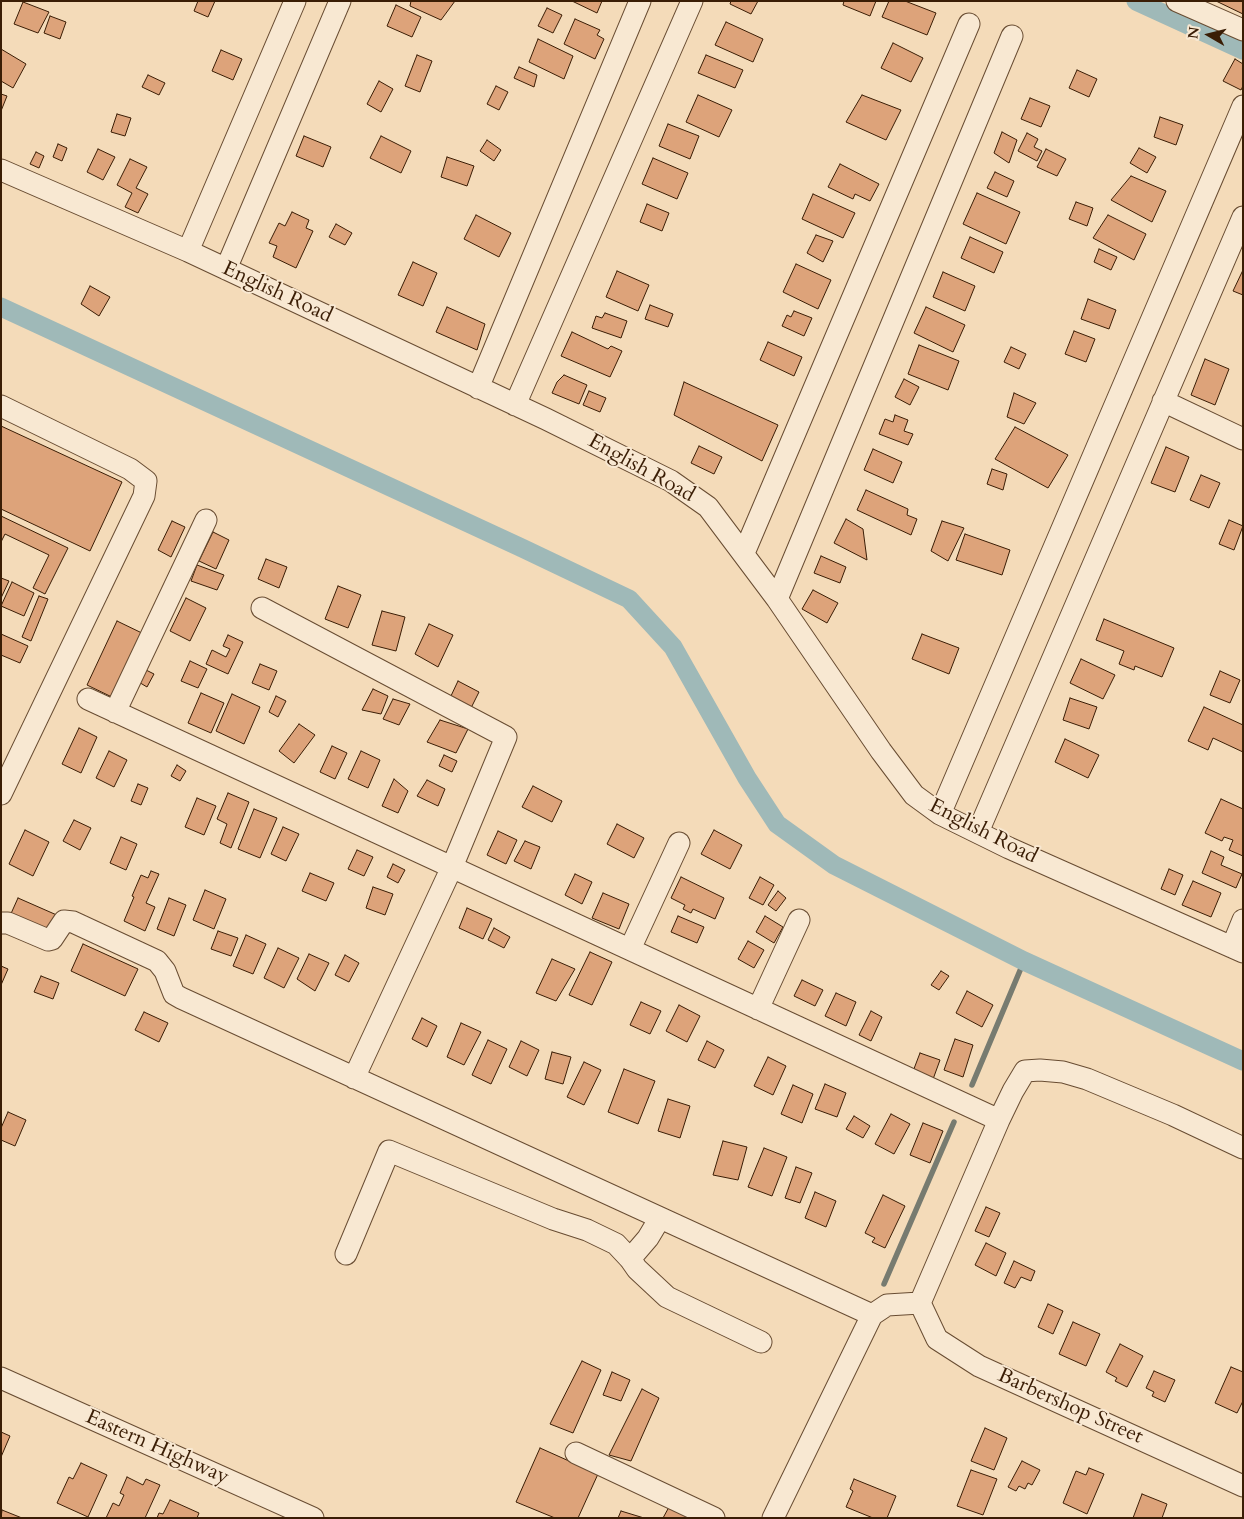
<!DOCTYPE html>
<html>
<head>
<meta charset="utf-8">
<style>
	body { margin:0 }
	#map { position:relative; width:1244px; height:1519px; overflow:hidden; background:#f4dbb9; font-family:Cardo,serif }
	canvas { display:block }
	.frame { position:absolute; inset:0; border:2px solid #3a1d05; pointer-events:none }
	.north { position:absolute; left:1184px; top:10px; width:50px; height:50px; -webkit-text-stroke:4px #f8e8d2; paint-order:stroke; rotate:278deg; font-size:14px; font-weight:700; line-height:20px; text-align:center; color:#3a1d05 }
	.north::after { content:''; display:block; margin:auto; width:18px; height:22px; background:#3a1d05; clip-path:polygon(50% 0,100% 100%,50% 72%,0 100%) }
</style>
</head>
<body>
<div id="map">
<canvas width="1244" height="1519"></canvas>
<div class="frame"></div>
<div class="north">N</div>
</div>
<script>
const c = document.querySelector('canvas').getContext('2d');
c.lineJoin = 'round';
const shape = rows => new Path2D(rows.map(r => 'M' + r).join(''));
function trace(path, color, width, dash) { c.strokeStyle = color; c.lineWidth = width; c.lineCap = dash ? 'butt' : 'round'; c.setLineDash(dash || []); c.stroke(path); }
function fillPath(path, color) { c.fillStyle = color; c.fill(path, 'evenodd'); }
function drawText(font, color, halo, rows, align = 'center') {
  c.font = font + ' Cardo,serif'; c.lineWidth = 4; c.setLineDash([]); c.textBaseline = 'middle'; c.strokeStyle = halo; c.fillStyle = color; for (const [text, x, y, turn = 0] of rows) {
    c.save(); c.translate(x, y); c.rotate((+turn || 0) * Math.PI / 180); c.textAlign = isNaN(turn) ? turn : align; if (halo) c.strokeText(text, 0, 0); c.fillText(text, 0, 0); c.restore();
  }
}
trace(shape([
	[972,1085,1024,961],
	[884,1284,954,1122]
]), '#777b70', 5.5);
trace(shape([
	[1136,1,1243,50],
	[1,307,522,548,629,599,673,647,747,778,777,824,834,865,1024,961,1243,1061]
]), '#9fb9b8', 19);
const building = shape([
	[198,1,215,1,208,17,194,11,198,1],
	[411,1,455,1,441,20,410,6,411,1],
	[572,1,602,1,597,13,572,1],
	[731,1,758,1,751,14,730,4,731,1],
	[844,1,876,1,870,16,843,5,844,1],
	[889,1,905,1,936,13,927,35,882,17,889,1],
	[1216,1,1243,1,1243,14,1216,1],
	[23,2,49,12,38,33,14,24,23,2],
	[396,5,421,17,412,37,387,26,396,5],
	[547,8,562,15,553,33,538,26,547,8],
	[50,16,66,22,60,39,44,33,50,16],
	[575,19,600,30,597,35,604,39,595,59,564,44,575,19],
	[726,22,763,39,753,62,715,45,726,22],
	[538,39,573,56,564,79,529,62,538,39],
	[893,43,923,58,911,82,881,68,893,43],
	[1,49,26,64,13,88,1,81,1,49],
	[221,50,242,59,233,80,212,71,221,50],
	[417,55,432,61,420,92,405,86,417,55],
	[706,55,743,70,735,88,698,73,706,55],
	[1235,59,1243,64,1243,86,1241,90,1223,81,1235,59],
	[519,67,537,75,534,87,514,78,519,67],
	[1077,70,1097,79,1089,97,1069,88,1077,70],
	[148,75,165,83,159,95,142,87,148,75],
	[379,81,393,89,381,112,367,104,379,81],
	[496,86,508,92,499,110,487,104,496,86],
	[1,94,7,96,1,111,1,94],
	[698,95,732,110,719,137,686,122,698,95],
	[862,95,901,110,886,140,846,122,862,95],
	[1030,98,1050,106,1041,127,1021,119,1030,98],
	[117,114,131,118,125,136,111,132,117,114],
	[1160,117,1183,125,1176,145,1154,137,1160,117],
	[668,124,699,136,690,159,659,146,668,124],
	[1002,132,1017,140,1009,163,994,153,1002,132],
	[1027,133,1038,139,1034,147,1042,151,1037,161,1018,151,1027,133],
	[304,136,331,147,323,167,296,156,304,136],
	[381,136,411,151,401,173,370,158,381,136],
	[487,140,501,150,494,161,480,151,487,140],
	[58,144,67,148,62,161,53,157,58,144],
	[1139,148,1156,157,1147,173,1130,163,1139,148],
	[98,149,115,157,103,180,87,172,98,149],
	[1046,149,1066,159,1057,176,1037,167,1046,149],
	[36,152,44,156,39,168,30,164,36,152],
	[447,157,474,166,467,186,441,177,447,157],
	[653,158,688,173,677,199,642,184,653,158],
	[130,159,147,167,136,188,148,194,138,213,125,207,132,193,117,185,130,159],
	[840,164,879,184,870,201,855,194,853,199,828,187,840,164],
	[995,172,1014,181,1007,197,987,188,995,172],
	[1131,176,1166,191,1152,222,1111,200,1131,176],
	[977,193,1020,212,1006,244,963,224,977,193],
	[813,194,855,213,843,238,802,219,813,194],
	[1076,202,1093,208,1087,226,1069,219,1076,202],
	[647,204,669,213,662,231,640,222,647,204],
	[292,212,309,220,306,228,313,231,296,268,273,257,277,246,269,243,279,223,285,226,292,212],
	[476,215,511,233,499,257,464,239,476,215],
	[1108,215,1146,234,1134,260,1093,238,1108,215],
	[336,224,352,233,345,245,329,237,336,224],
	[816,235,833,241,823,262,807,253,816,235],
	[970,237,1003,252,994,273,961,258,970,237],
	[1099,249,1117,257,1111,270,1094,262,1099,249],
	[413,262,437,273,423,306,398,295,413,262],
	[796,264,831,280,818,309,783,292,796,264],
	[1243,270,1243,295,1233,291,1243,270],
	[617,271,649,285,638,311,606,297,617,271],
	[943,272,975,286,965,311,933,297,943,272],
	[90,286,110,297,99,316,81,304,90,286],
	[1088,299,1116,310,1109,329,1081,319,1088,299],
	[650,305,673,314,668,327,645,319,650,305],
	[447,307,485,324,477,350,436,332,447,307],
	[926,307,965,325,953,352,914,333,926,307],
	[794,311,812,318,804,336,782,326,787,315,791,317,794,311],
	[605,313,627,321,621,338,592,328,596,316,602,318,605,313],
	[1074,331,1095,339,1086,362,1065,354,1074,331],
	[572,332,608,349,611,346,622,351,610,377,561,356,572,332],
	[768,342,802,357,794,376,760,360,768,342],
	[919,345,959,361,948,390,908,374,919,345],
	[1011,347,1026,354,1019,369,1004,362,1011,347],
	[1205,359,1229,369,1215,405,1191,395,1205,359],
	[564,375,587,385,579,404,552,393,557,382,564,375],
	[904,379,919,387,910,405,895,397,904,379],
	[684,382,778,425,762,461,674,415,684,382],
	[589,391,606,398,600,412,583,405,589,391],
	[1014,393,1036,403,1024,424,1007,417,1014,393],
	[895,415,908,420,904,431,913,434,908,445,879,434,885,419,893,422,895,415],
	[1,426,122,482,90,551,1,509,1,426],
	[1015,427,1068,455,1048,488,995,459,1015,427],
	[699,446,722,457,714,474,691,463,699,446],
	[1166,447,1189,457,1175,492,1151,483,1166,447],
	[873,449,902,462,893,483,864,470,873,449],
	[992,469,1007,474,1003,490,987,484,992,469],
	[1201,475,1220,483,1209,508,1190,500,1201,475],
	[866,490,908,509,907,515,917,519,911,535,857,510,866,490],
	[1,516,68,548,45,594,33,588,49,555,5,534,1,542,1,516],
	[846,519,863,529,867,560,834,543,846,519],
	[1229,520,1243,526,1234,550,1219,544,1229,520],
	[172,521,185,527,171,557,158,550,172,521],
	[942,521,964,528,948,561,931,551,942,521],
	[213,532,229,540,216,569,199,561,213,532],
	[965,534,1010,550,1002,575,956,560,965,534],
	[821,556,846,567,840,583,814,573,821,556],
	[266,559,287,567,279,588,258,579,266,559],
	[197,565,224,575,217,590,191,581,197,565],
	[1,578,9,581,1,598,1,578],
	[12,582,34,593,24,616,1,606,12,582],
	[338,586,361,595,348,628,325,619,338,586],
	[813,590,838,603,827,623,802,609,813,590],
	[39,596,48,599,31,641,22,637,39,596],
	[186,598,206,608,190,641,170,631,186,598],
	[382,611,405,617,396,651,372,645,382,611],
	[1104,619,1174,648,1162,677,1135,666,1134,670,1119,664,1124,651,1096,640,1104,619],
	[117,621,146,635,116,699,87,685,117,621],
	[429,624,453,635,438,667,415,654,429,624],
	[1,634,28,646,20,663,1,655,1,634],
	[922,634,959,648,949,674,912,659,922,634],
	[228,635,243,642,228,674,206,664,212,650,226,657,230,649,223,646,228,635],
	[1081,659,1115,675,1103,699,1070,683,1081,659],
	[190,661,207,669,198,688,181,681,190,661],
	[260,664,277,671,269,690,252,683,260,664],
	[144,669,154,674,147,687,137,681,144,669],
	[1220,671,1240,680,1230,703,1210,695,1220,671],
	[458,681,479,692,471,708,450,698,458,681],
	[373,689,388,696,381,714,362,710,373,689],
	[201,693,224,703,211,733,188,723,201,693],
	[232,694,260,707,244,744,216,731,232,694],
	[276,696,286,701,278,717,269,712,276,696],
	[1070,698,1097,707,1089,729,1063,720,1070,698],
	[393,699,410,704,399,725,383,719,393,699],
	[1204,707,1243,725,1243,752,1213,738,1208,750,1188,741,1204,707],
	[440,720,468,729,456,753,427,742,440,720],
	[299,724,315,735,294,763,279,751,299,724],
	[79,728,97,737,81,773,62,764,79,728],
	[1065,739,1099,755,1088,778,1055,762,1065,739],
	[332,746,347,753,335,779,320,772,332,746],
	[109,751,127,760,114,787,96,778,109,751],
	[361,751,380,760,368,788,348,779,361,751],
	[444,755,457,761,452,772,439,766,444,755],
	[177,765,186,771,180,781,171,776,177,765],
	[394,779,408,791,398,813,382,806,394,779],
	[427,780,445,789,438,806,417,796,427,780],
	[138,784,148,788,141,805,131,801,138,784],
	[533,786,562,801,552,822,522,807,533,786],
	[228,793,249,802,231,848,220,843,227,824,217,819,228,793],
	[197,798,216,806,204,835,185,827,197,798],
	[1221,799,1243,809,1243,856,1229,850,1233,840,1224,837,1222,841,1205,833,1221,799],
	[254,809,277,818,260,858,238,849,254,809],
	[74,820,91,828,80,850,63,841,74,820],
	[617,824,644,838,634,858,607,844,617,824],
	[283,827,299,834,286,861,271,854,283,827],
	[25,830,49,842,33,876,9,864,25,830],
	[714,830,742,845,730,869,701,854,714,830],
	[498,831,517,840,506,864,487,855,498,831],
	[121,837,137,844,126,870,110,863,121,837],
	[525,841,540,847,531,869,514,861,525,841],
	[357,850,373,857,364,876,348,869,357,850],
	[1211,851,1224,857,1221,865,1242,874,1236,888,1202,873,1211,851],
	[393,864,405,870,398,883,387,877,393,864],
	[1169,869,1183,875,1175,895,1161,889,1169,869],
	[151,871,159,874,146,903,155,907,145,931,124,921,134,897,132,896,141,875,148,878,151,871],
	[310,873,334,883,326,901,302,891,310,873],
	[575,874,592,882,582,904,565,895,575,874],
	[681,877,724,898,715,919,693,909,691,913,683,909,685,905,671,898,681,877],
	[760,877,774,885,763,905,749,898,760,877],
	[1193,881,1221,893,1211,917,1182,905,1193,881],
	[373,887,393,894,385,915,366,908,373,887],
	[205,890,226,899,214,929,193,920,205,890],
	[778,891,786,898,776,911,768,905,778,891],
	[603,893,629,904,619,929,592,918,603,893],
	[18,898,59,916,50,935,9,918,18,898],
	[169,898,186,905,174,936,157,929,169,898],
	[467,908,492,919,483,939,459,928,467,908],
	[678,916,704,927,697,943,671,932,678,916],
	[765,916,783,927,774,943,756,932,765,916],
	[494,928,510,937,504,948,488,940,494,928],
	[218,931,238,938,231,956,211,949,218,931],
	[246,935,266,944,253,974,233,966,246,935],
	[748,941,764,950,754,968,738,959,748,941],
	[83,944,138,969,125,996,71,971,83,944],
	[278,948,299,958,284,988,264,978,278,948],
	[590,952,612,962,592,1005,569,995,590,952],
	[309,954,329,963,315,991,297,979,309,954],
	[345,955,359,963,349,982,335,975,345,955],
	[552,959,575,969,556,1001,536,993,552,959],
	[1,966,8,969,1,985,1,966],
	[941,971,949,976,939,990,931,985,941,971],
	[41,976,59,983,53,999,34,992,41,976],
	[802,980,823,990,815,1006,794,996,802,980],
	[967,991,993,1005,982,1027,956,1013,967,991],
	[836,993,856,1002,846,1026,825,1016,836,993],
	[641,1002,661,1011,650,1034,630,1025,641,1002],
	[679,1005,700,1016,687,1042,666,1031,679,1005],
	[871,1011,882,1017,871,1041,859,1035,871,1011],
	[144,1012,168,1023,159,1042,135,1030,144,1012],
	[422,1018,437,1026,427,1047,412,1039,422,1018],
	[461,1023,481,1032,464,1065,447,1057,461,1023],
	[955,1039,973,1045,963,1077,944,1070,955,1039],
	[488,1040,507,1049,491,1084,472,1075,488,1040],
	[521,1041,539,1050,527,1076,509,1067,521,1041],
	[707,1041,724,1050,715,1068,698,1060,707,1041],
	[552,1052,571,1057,563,1084,545,1079,552,1052],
	[920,1053,940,1060,932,1082,912,1074,920,1053],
	[768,1057,786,1066,773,1095,754,1086,768,1057],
	[584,1062,601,1070,584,1105,567,1097,584,1062],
	[624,1069,655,1081,638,1124,608,1112,624,1069],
	[825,1084,846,1093,837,1117,815,1109,825,1084],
	[793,1085,813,1094,802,1123,781,1114,793,1085],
	[668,1099,690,1106,680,1138,658,1131,668,1099],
	[8,1112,26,1120,15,1146,1,1140,1,1128,8,1112],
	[891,1114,910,1124,894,1154,875,1144,891,1114],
	[854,1116,870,1126,863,1138,846,1129,854,1116],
	[923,1123,943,1131,930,1163,910,1155,923,1123],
	[723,1141,747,1147,738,1180,713,1175,723,1141],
	[764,1148,787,1157,772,1196,748,1187,764,1148],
	[796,1167,812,1173,800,1203,785,1198,796,1167],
	[815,1192,836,1201,826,1227,805,1218,815,1192],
	[883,1195,905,1206,885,1248,872,1242,875,1238,865,1233,883,1195],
	[986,1207,1000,1213,989,1237,975,1231,986,1207],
	[986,1243,1006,1253,996,1276,975,1265,986,1243],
	[1014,1261,1035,1271,1031,1281,1021,1277,1015,1288,1004,1283,1014,1261],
	[1048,1304,1063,1311,1053,1334,1038,1327,1048,1304],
	[1073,1322,1100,1334,1086,1366,1059,1354,1073,1322],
	[1120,1344,1143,1356,1127,1387,1115,1381,1117,1378,1106,1372,1120,1344],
	[582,1361,601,1370,573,1433,550,1424,582,1361],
	[1231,1367,1243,1372,1243,1401,1237,1413,1215,1403,1231,1367],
	[1154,1371,1175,1380,1165,1402,1152,1396,1154,1392,1146,1388,1154,1371],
	[612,1372,630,1380,621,1401,603,1395,612,1372],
	[642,1389,659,1398,631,1461,609,1455,642,1389],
	[985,1428,1007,1438,994,1470,971,1461,985,1428],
	[1,1432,10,1436,1,1457,1,1432],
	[540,1448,598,1474,578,1518,555,1518,516,1502,540,1448],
	[1022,1461,1040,1470,1032,1485,1028,1483,1025,1489,1019,1486,1016,1491,1008,1487,1022,1461],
	[81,1463,107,1475,88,1517,57,1503,69,1477,73,1479,81,1463],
	[1089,1468,1104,1474,1087,1514,1063,1503,1076,1471,1086,1475,1089,1468],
	[971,1470,997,1479,983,1515,957,1506,971,1470],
	[127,1477,143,1485,146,1479,160,1485,145,1518,106,1518,113,1503,119,1506,124,1495,120,1493,127,1477],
	[854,1479,896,1496,887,1518,873,1518,846,1507,853,1491,850,1489,854,1479],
	[1142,1494,1167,1504,1162,1518,1133,1518,1142,1494],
	[170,1500,199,1513,197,1518,157,1518,159,1513,163,1514,170,1500],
	[669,1507,693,1518,663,1518,669,1507],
	[2,1510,22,1518,1,1518,2,1510],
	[621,1511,644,1518,618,1518,621,1511]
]);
fillPath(building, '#dda37a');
trace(building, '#3a1d05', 1);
const minor = shape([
	[1177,1,1243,30],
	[1,170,188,251,546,419,671,481,708,507,777,599,881,751,914,795,940,814,1009,848,1243,952],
	[188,251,295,1],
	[226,269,340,1],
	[478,388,640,1],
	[1163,401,1243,439],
	[515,405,692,1],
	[1,406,130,469,146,481,144,496,1,794],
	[744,553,969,24],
	[777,599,1012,36],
	[262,608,506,737,452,867,354,1078],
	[88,699,999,1120],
	[115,712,206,520],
	[940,814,1243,106],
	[978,832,1243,217],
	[1,923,8,923,48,940,52,939,64,921,73,922,157,961,165,971,174,994,181,998,872,1315],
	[1232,947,1243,920],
	[630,949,679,843],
	[758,1009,799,920],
	[346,1254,389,1151,553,1219,587,1230,616,1244,630,1259,637,1269,667,1297,761,1342],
	[630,1259,648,1238,660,1218],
	[920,1303,999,1120,1013,1091,1025,1071,1040,1070,1063,1072,1087,1079,1173,1115,1243,1148],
	[920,1303,937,1339,979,1366,1243,1486],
	[1,1378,313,1518],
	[576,1453,714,1518],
	[773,1518,872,1315,887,1305,920,1303]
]);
trace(minor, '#684c32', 23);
trace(minor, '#f8e8d2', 21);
drawText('21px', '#3a1d05', '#f8e8d2', [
	["English Road",277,293,25],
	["English Road",641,469,29],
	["English Road",983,832,27],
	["Barbershop Street",1070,1407,24],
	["Eastern Highway",157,1448,24]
]);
</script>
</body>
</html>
